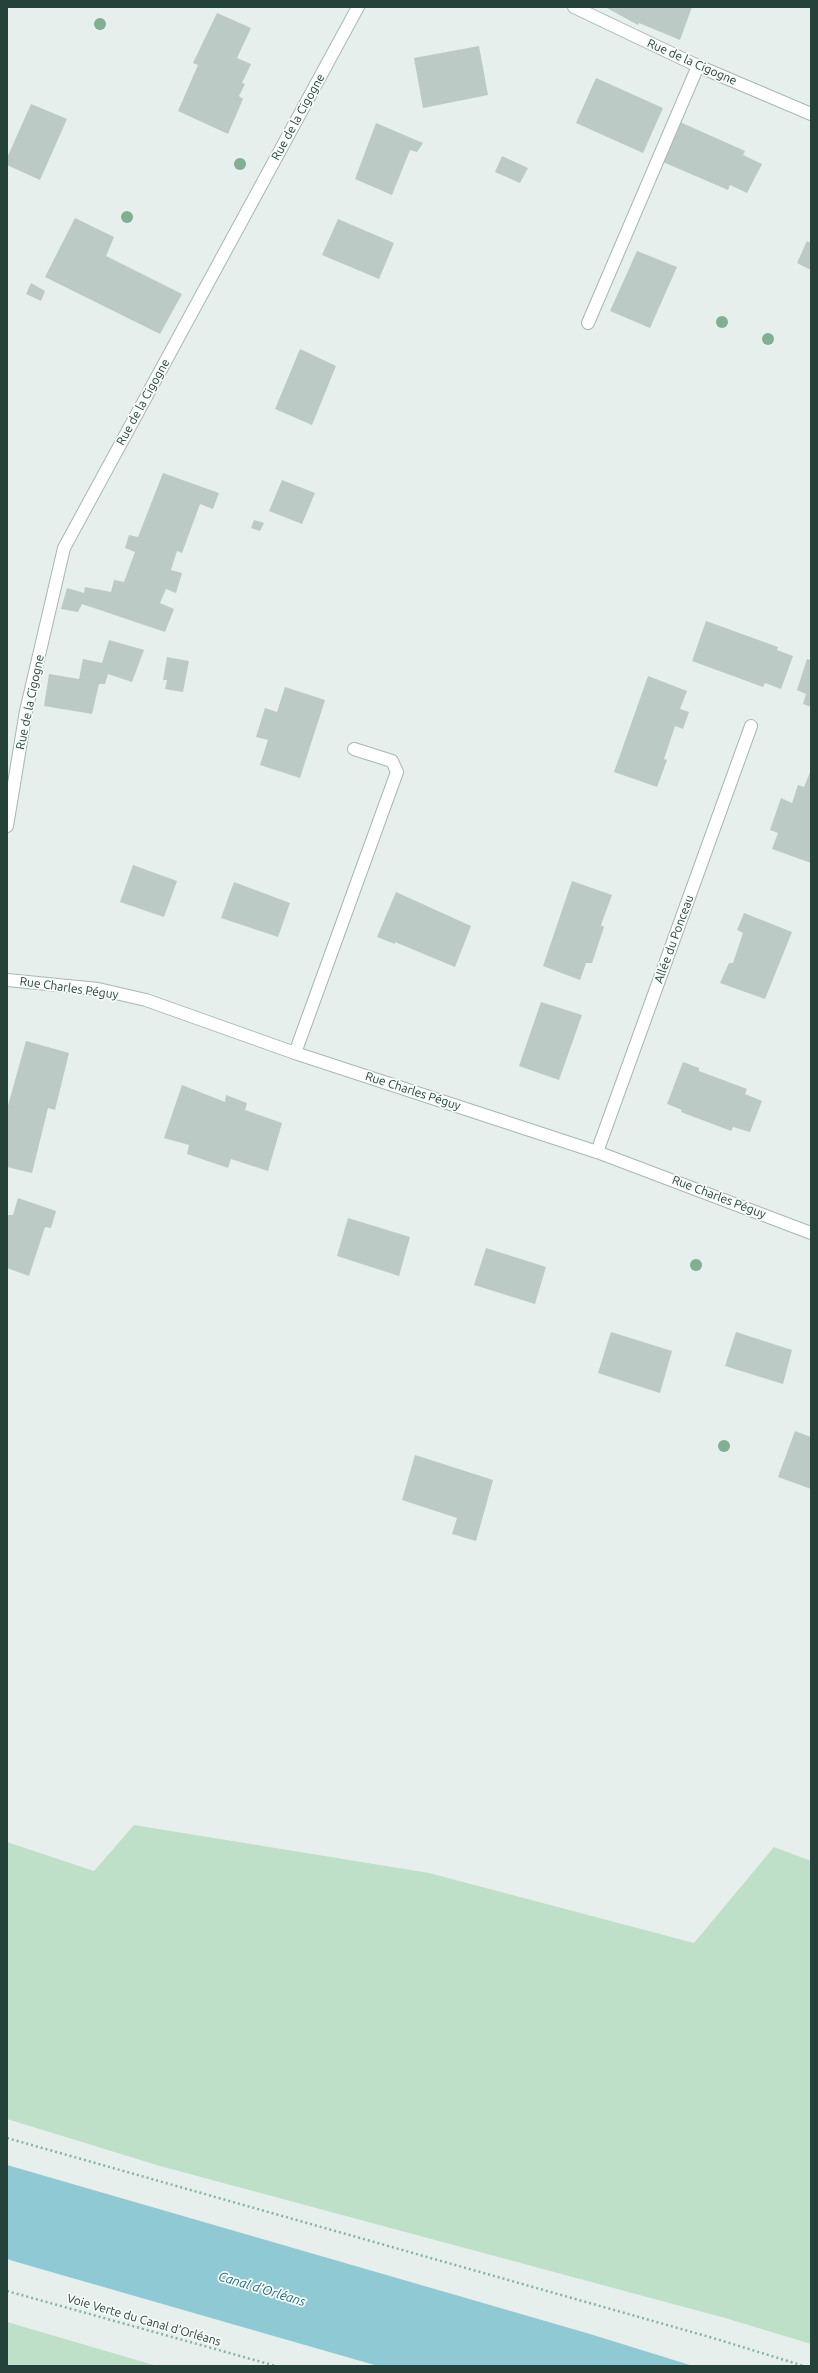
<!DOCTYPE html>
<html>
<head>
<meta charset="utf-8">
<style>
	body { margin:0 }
	#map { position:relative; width:818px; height:2373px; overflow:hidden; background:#e6efeb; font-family:Ubuntu,sans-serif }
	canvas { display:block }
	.frame { position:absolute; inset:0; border:8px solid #24423a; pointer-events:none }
</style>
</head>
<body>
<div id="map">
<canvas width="818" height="2373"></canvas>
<div class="frame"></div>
</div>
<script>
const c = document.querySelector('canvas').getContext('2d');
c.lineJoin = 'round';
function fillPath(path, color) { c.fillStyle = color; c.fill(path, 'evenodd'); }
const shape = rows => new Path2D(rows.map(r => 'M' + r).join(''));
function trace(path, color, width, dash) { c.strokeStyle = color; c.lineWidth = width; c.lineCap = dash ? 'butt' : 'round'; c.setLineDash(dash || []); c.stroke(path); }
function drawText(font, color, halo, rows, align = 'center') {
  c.font = font + ' Ubuntu,sans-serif'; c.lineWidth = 3.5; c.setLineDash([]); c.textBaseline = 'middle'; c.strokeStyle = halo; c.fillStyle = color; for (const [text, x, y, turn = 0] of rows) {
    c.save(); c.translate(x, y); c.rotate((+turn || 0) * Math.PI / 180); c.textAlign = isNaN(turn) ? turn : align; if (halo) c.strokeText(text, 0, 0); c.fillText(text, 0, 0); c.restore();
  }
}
fillPath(shape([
	[134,1825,429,1873,694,1943,774,1847,811,1861,811,2344,725,2318,160,2166,7,2119,7,1842,94,1871],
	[7,2322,157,2366,7,2366]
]), '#bfe0c8');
fillPath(shape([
	[7,2165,590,2334,693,2366,378,2366,20,2263,7,2259]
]), '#8ec9d4');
fillPath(shape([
	[605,7,692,7,680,40,639,23,638,25],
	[217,13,251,28,237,58,251,64,242,83,245,84,239,96,243,99,228,134,178,111,198,65,193,63],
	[479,46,488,95,423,108,414,58],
	[596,78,663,108,643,153,576,123],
	[31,104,67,119,40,180,7,165,7,158],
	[680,122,745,151,743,155,762,164,747,193,730,185,728,190,663,162],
	[376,123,423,143,417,152,410,150,392,195,355,179],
	[502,156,528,168,520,183,495,172],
	[75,218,114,237,106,256,182,294,160,334,45,277],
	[338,219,394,243,379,279,322,255],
	[807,241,811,243,811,270,797,263],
	[637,251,677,267,650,328,610,311],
	[31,283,45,291,41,301,26,294],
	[300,349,336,366,312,425,275,409],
	[163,473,219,493,213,509,200,504,182,553,177,551,171,570,182,573,176,593,166,589,160,603,174,609,165,632,82,604,78,612,61,609,67,588,84,593,85,587,111,592,114,580,124,582,135,552,125,548,129,535,138,537],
	[282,480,315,493,302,524,269,511],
	[254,520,264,523,260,531,251,528],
	[706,621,778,647,777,650,793,656,781,689,765,683,763,687,692,661],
	[109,640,144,650,132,682,108,674,105,684,99,684,92,714,44,706,49,674,79,679,83,659,102,663],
	[167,657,189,661,183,692,165,689,167,680,163,680],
	[807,659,811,660,811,707,803,704,806,694,797,690],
	[648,676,687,691,680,709,689,712,683,729,675,726,664,759,667,760,657,787,614,772],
	[285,687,325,700,300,778,260,765,268,740,256,737,265,708,277,712],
	[811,770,811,863,772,849,778,833,770,830,781,798,792,803,798,785,804,787],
	[133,865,177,881,164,917,120,902],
	[572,881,612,895,601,925,604,927,592,963,586,963,580,980,543,966],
	[234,882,290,903,278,937,221,918],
	[396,892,471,926,455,967,395,942,395,944,377,937],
	[744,913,792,932,765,999,720,983,729,963,733,963,743,933,737,930],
	[541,1002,582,1015,559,1080,519,1066],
	[26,1041,69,1053,55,1110,48,1108,32,1173,7,1167,7,1109],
	[683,1062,699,1068,699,1071,747,1089,745,1094,762,1101,750,1132,733,1127,731,1131,681,1112,682,1110,667,1104],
	[182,1085,225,1102,226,1095,247,1103,245,1110,282,1123,268,1171,231,1159,228,1168,187,1154,189,1145,164,1138],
	[18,1198,56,1211,51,1228,45,1227,29,1276,7,1268,7,1215,13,1215],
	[348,1218,410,1237,399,1276,337,1256],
	[486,1248,546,1267,535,1304,474,1285],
	[611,1332,672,1351,660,1393,598,1373],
	[736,1332,792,1350,783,1384,725,1366],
	[795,1431,811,1437,811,1489,778,1477],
	[415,1455,493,1480,476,1541,452,1534,457,1518,402,1500]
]), '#bbcac4');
const lane = shape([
	[295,1053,397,772,392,761,354,749]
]);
const street = shape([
	[574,7,698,66,811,114],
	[588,323,698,66],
	[7,826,26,711,64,548,358,7],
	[7,980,98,989,146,1000,295,1053,597,1152,811,1233],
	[597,1152,751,726]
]);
trace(lane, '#a8b8b2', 14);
trace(street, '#a8b8b2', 14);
trace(shape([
	[7,2138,713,2338,804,2366],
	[7,2291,276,2366]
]), '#86b3a5', 2.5, [2, 3]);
trace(lane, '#fff', 12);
trace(street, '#fff', 12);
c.fillStyle = '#80af93';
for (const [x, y] of [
	[100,24],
	[240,164],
	[127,217],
	[722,322],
	[768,339],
	[696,1265],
	[724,1446]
]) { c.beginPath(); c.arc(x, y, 6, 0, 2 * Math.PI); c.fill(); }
drawText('12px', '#24423a', '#f7fbf9', [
	["Rue de la Cigogne",692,62,24],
	["Rue de la Cigogne",298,117,-61],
	["Rue de la Cigogne",143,402,-61],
	["Rue de la Cigogne",30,702,-78],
	["Allée du Ponceau",674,939,-70],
	["Rue Charles Péguy",69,988,8],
	["Rue Charles Péguy",413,1091,18],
	["Rue Charles Péguy",719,1197,21],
	["Voie Verte du Canal d'Orléans",144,2320,16]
]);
drawText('italic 13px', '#1c6f80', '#f7fbf9', [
	["Canal d'Orléans",262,2289,17]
]);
</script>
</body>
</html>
